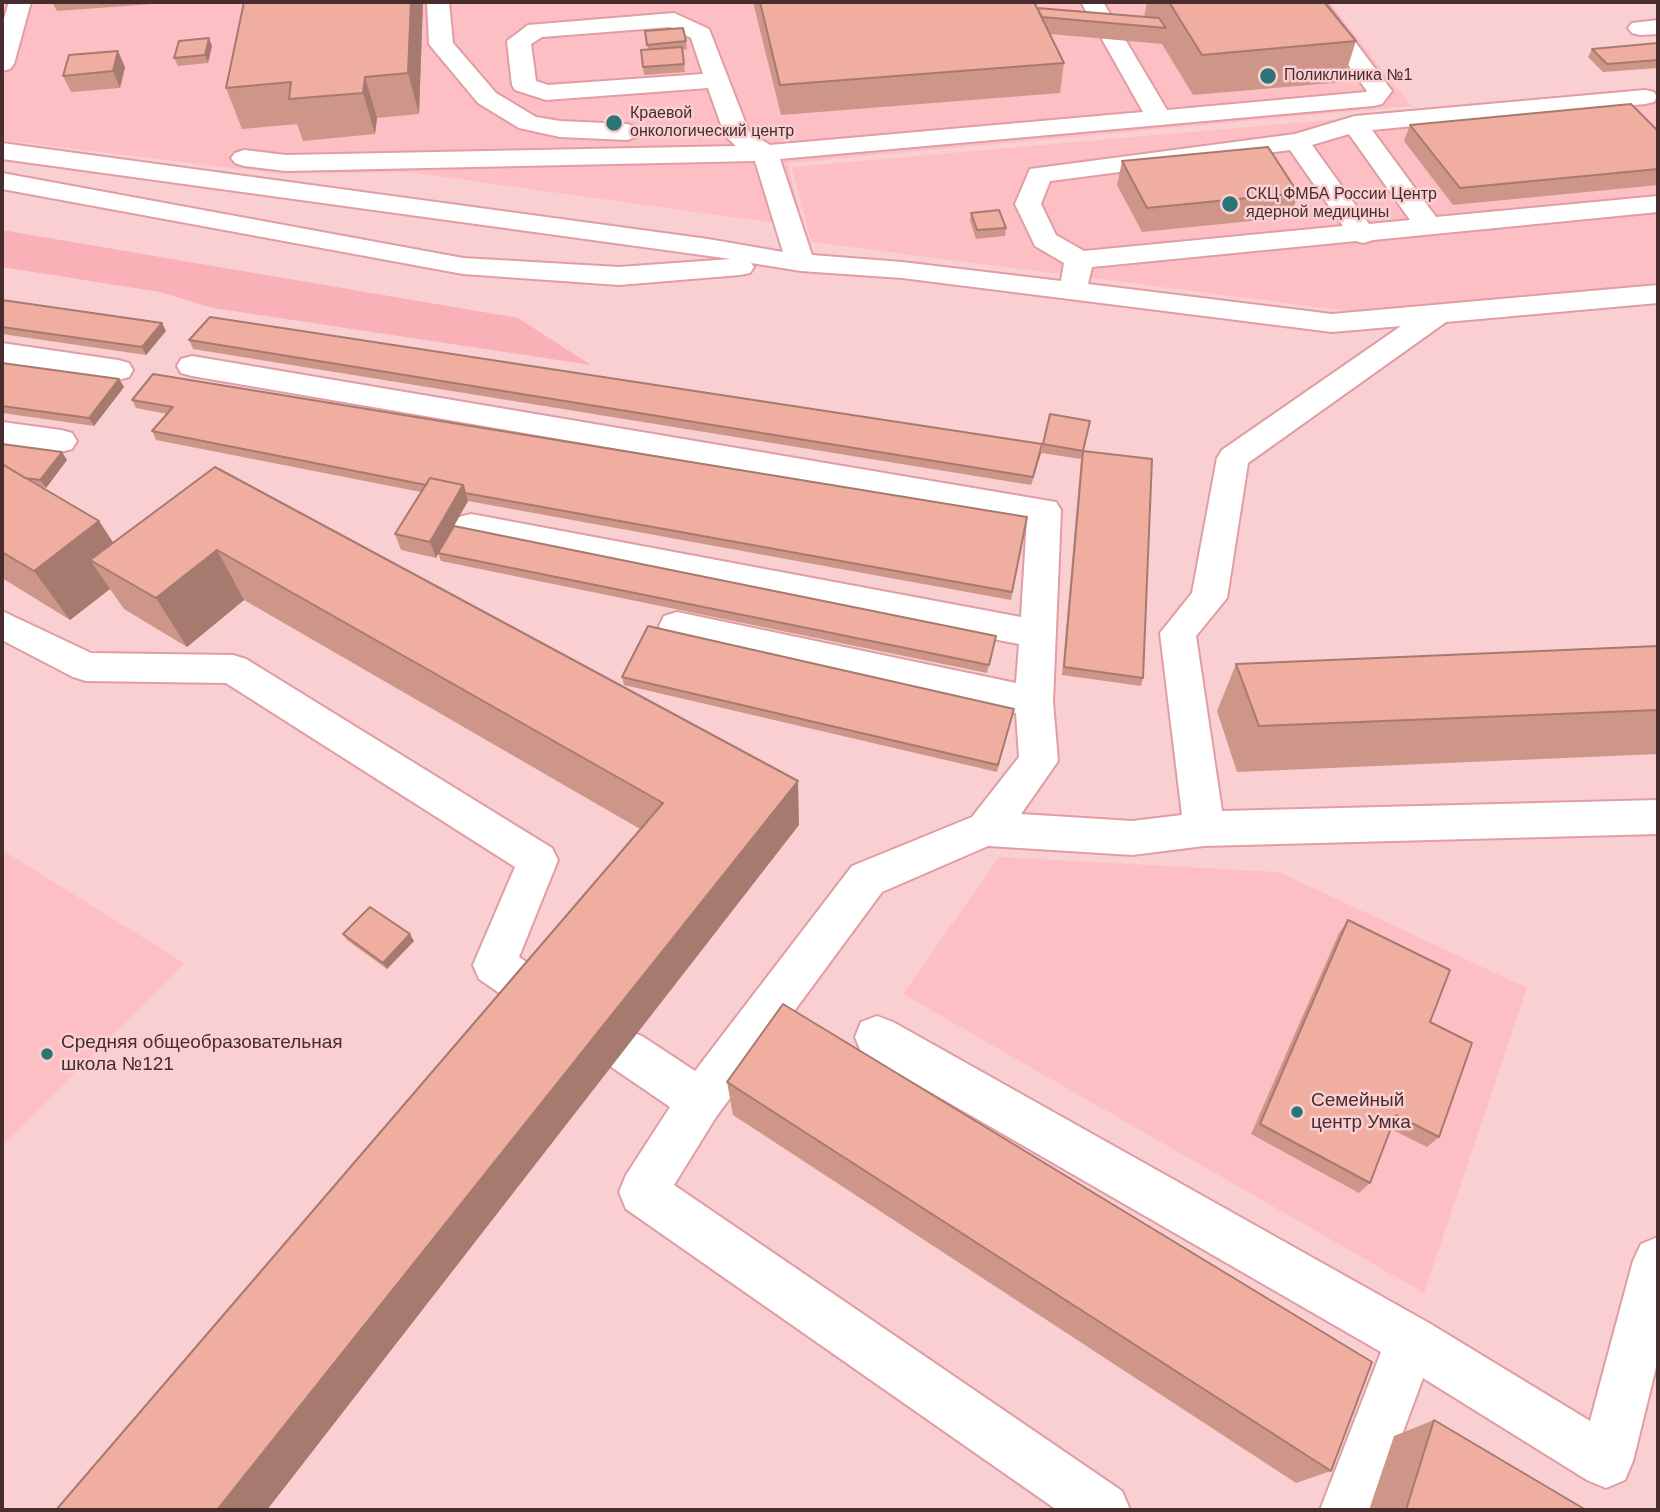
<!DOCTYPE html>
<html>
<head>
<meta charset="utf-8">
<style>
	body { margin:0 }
	#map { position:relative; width:1660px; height:1512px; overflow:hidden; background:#facfd2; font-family:Helvetica,sans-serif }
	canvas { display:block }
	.frame { position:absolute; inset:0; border:4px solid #482d2f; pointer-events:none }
</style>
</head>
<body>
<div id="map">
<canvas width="1660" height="1512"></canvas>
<div class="frame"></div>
</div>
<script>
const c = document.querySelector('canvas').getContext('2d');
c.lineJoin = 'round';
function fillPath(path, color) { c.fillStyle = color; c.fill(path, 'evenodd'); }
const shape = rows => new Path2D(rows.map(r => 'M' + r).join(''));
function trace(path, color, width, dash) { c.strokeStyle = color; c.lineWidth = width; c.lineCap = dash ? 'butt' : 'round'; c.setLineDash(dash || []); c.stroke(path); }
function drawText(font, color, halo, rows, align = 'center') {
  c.font = font + ' Helvetica,sans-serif'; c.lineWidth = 5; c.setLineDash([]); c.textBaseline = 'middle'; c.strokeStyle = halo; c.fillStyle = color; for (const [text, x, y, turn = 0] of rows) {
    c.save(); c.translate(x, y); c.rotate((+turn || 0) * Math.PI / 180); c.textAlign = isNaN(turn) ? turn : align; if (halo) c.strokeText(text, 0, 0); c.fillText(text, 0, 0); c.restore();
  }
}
fillPath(shape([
	[2,2,1329,2,1411,106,788,163,801,220,768,222,407,172,281,174,2,140],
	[1658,91,1658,284,1348,311,811,242,792,167],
	[2,850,184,963,2,1146],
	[999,857,1279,872,1527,988,1424,1293,903,994]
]), '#fdbfc4');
fillPath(shape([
	[2,230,518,318,591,365,213,308,160,292,2,267]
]), '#f9b0b6');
const minor = shape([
	[9,2,31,2,14,64,10,69,2,71,2,25,9,2],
	[427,2,449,2,453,43,496,93,536,117,560,121,627,124,636,127,640,132,636,137,627,140,560,137,519,128,478,103,433,49,429,44,427,2],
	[1081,2,1103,2,1167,110,1366,92,1367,91,1303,2,1325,2,1392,91,1382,104,1373,106,780,159,812,255,902,262,1061,281,1064,263,1035,246,1015,204,1030,169,1295,134,1355,116,1645,90,1654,92,1657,97,1654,102,1645,104,1372,130,1436,217,1658,196,1658,212,1373,240,1363,243,1356,241,1092,267,1088,284,1332,314,1658,285,1658,303,1446,322,1248,463,1227,598,1196,636,1222,811,1658,800,1658,834,1204,846,1132,855,988,846,882,892,716,1117,674,1185,1122,1491,1130,1510,1057,1510,626,1209,619,1192,626,1175,670,1107,610,1066,604,1051,610,1036,626,1030,642,1036,695,1071,852,866,972,817,1019,757,1016,713,677,640,664,636,659,626,664,616,677,612,1016,683,1019,644,471,538,459,535,454,526,459,517,471,514,1021,617,1027,519,192,376,181,373,177,366,181,359,192,356,1056,502,1061,510,1053,702,1058,761,1021,814,1132,821,1182,815,1160,633,1192,593,1217,458,1222,450,1401,326,1332,332,902,278,801,271,751,263,754,267,750,273,740,275,619,285,463,274,2,189,2,173,463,258,619,267,731,259,2,159,2,143,708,239,783,252,755,161,286,171,244,166,235,163,231,158,235,153,244,150,286,155,736,146,725,136,708,88,546,100,515,90,512,85,507,41,528,25,674,13,709,29,749,132,770,145,1143,112,1081,2],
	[670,27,691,38,703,74,548,85,536,81,531,44,542,37,670,27],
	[1349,134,1410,220,1369,224,1312,145,1349,134],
	[1290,150,1343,226,1084,251,1056,235,1041,204,1050,181,1290,150],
	[1658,20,1658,34,1640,35,1632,33,1628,28,1632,23,1658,20],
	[2,343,118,360,129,363,133,370,129,377,118,380,2,363,2,343],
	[2,422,61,430,72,433,77,441,72,449,61,452,2,444,2,422],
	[2,611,91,653,233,655,246,659,552,848,558,860,519,957,560,986,567,1000,560,1014,545,1020,530,1014,479,979,473,965,515,867,226,683,86,681,73,677,2,640,2,611],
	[877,1016,893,1022,1429,1323,1590,1421,1633,1261,1641,1244,1658,1237,1658,1359,1633,1461,1625,1480,1606,1488,1587,1480,1423,1378,1374,1510,1320,1510,1381,1352,861,1052,855,1037,861,1022,877,1016]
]);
trace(minor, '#e09ea4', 4);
fillPath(minor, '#fff');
fillPath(shape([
	[52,2,180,2,57,11],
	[423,2,419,114,377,118,375,134,303,141,297,124,242,129,226,88],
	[753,2,1034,2,1037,8,1144,17,1147,2,1324,2,1356,41,1343,82,1193,95,1162,44,1050,34,1064,63,1060,93,781,115],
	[645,31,686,41,687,49,682,50,685,72,644,75,641,50,648,50],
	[1658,43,1658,68,1603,72,1588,57,1592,49],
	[212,46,208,63,178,66,174,58],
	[125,67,120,88,71,92,63,76],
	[1410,125,1658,131,1658,185,1453,205,1404,141],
	[1122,161,1298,193,1291,217,1142,232,1117,185],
	[971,213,1006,228,1005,236,976,239,970,221],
	[2,300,166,331,146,355,2,334],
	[189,340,1041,453,1031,485,193,349],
	[2,363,119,379,124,387,94,426,2,413],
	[132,400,1027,517,1011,600,468,501,448,536,996,636,987,673,441,561,438,553,436,558,401,550,395,534,421,492,156,440,152,431,167,414,136,408],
	[2,444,67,460,46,488,42,487,99,521,113,543,215,467,799,825,640,829,244,600,187,647,124,609,110,589,70,620,2,578],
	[1043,444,1083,451,1143,678,1141,686,1062,675,1081,459,1041,453],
	[1658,646,1658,754,1237,772,1217,711,1236,664],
	[622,677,1012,716,997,772,624,685],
	[1348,920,1430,1022,1439,1137,1427,1147,1391,1129,1370,1183,1359,1193,1251,1134,1339,933],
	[343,934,414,941,387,969,347,940],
	[727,1082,1331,1471,1296,1483,733,1115],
	[1434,1420,1586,1510,1369,1510,1394,1436]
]), '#ce9689');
fillPath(shape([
	[411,2,423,2,419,114,408,73],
	[209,38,212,46,208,63,205,55],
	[118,51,125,67,120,88,113,71],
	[365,77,377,118,375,134,363,93],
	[162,323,166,331,146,355,142,347],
	[119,379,124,387,94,426,89,418],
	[1042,444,1041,453,1031,485,1033,477],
	[62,452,67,460,46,488,40,480],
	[463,485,468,501,436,558,430,542],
	[99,521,132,571,90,560,110,589,70,620,34,571],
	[217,550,244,600,187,647,156,598],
	[798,781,799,825,267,1510,217,1510],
	[410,934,414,941,387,969,383,963]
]), '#a77a6f');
const building = shape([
	[244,2,411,2,408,73,365,77,363,93,289,99,291,82,226,88,244,2],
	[760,2,1034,2,1064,63,780,85,760,2],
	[1169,2,1324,2,1356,41,1202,55,1169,2],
	[1037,8,1159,18,1166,28,1042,17,1037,8],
	[683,28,686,41,647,45,645,31,683,28],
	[209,38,205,55,174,58,179,41,209,38],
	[1658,43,1658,60,1607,64,1592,49,1658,43],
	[682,47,684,64,643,67,641,50,682,47],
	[118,51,113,71,63,76,69,55,118,51],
	[1631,104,1658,131,1658,169,1460,188,1410,125,1631,104],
	[1268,147,1298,193,1147,208,1122,161,1268,147],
	[999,210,1006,228,977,230,971,213,999,210],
	[2,300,162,323,142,347,2,327,2,300],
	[210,317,1042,444,1033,477,189,340,210,317],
	[2,363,119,379,89,418,2,406,2,363],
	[153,374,1027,517,1012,592,465,493,463,485,430,478,426,485,152,431,173,407,132,400,153,374],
	[1050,414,1090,421,1083,451,1043,444,1050,414],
	[2,444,62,452,40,480,25,478,2,464,2,444],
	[1083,451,1152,459,1143,678,1064,667,1083,451],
	[2,464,99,521,34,571,2,552,2,464],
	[215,467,798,781,217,1510,56,1510,663,803,217,550,156,598,90,560,215,467],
	[430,478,463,485,430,542,395,534,430,478],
	[454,526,996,636,989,665,438,553,454,526],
	[648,626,1014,709,998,765,622,677,648,626],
	[1658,646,1658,710,1259,726,1236,664,1658,646],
	[370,907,410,934,383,963,343,934,370,907],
	[1348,920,1450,970,1430,1022,1472,1043,1439,1137,1396,1115,1370,1183,1260,1124,1348,920],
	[783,1004,1372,1362,1331,1471,727,1082,783,1004],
	[1434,1420,1586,1510,1406,1510,1434,1420]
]);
fillPath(building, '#efae9f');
trace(building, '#a77a6f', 2);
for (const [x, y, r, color] of [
	[1268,76,9,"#2c7574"],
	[614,123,9,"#2c7574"],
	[1230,204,9,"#2c7574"],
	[47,1054,7,"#2c7574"],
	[1297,1112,7,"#2c7574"]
]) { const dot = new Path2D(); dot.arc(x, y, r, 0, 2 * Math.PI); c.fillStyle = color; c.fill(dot); trace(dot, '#facfd2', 2.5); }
drawText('16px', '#482d2f', '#facfd2', [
	["Поликлиника №1",1284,76],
	["Краевой",630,114],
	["онкологический центр",630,132],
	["СКЦ ФМБА России Центр",1246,195],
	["ядерной медицины",1246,213]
], 'left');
drawText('19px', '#482d2f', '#facfd2', [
	["Средняя общеобразовательная",61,1043],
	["школа №121",61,1065],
	["Семейный",1311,1101],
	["центр Умка",1311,1123]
], 'left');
</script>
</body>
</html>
